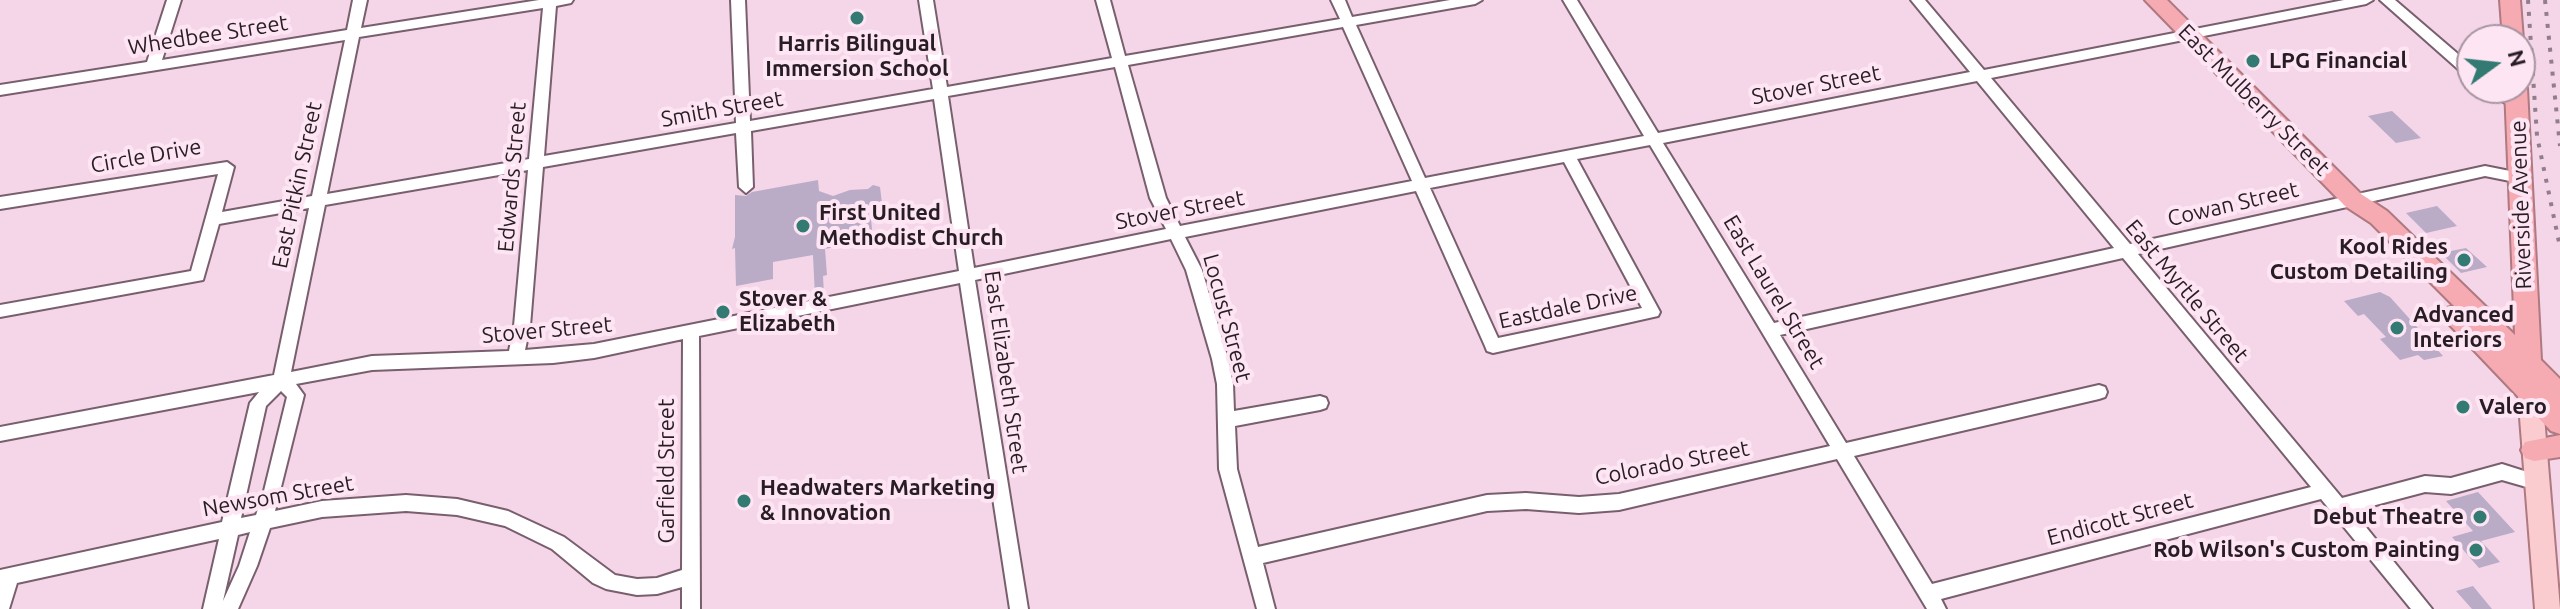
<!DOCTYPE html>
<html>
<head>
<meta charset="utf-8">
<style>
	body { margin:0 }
	#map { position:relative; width:2560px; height:609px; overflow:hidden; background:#f4d6e8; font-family:Ubuntu,sans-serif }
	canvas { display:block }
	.north { position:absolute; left:2456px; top:24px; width:80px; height:80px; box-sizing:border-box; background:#fee5f4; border:2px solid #a895a1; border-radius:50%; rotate:75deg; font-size:22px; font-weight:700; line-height:32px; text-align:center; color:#281d24 }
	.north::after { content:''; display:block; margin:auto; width:28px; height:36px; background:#337a73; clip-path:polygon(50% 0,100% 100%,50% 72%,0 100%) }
</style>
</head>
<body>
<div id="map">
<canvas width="2560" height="609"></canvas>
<div class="north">N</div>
</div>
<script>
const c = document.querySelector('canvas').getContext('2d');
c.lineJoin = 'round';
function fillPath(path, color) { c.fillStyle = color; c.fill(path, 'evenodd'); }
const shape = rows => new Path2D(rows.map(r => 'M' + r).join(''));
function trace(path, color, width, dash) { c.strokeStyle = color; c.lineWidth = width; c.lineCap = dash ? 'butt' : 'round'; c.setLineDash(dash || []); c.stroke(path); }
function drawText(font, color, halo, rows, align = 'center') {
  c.font = font + ' Ubuntu,sans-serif'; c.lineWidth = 8; c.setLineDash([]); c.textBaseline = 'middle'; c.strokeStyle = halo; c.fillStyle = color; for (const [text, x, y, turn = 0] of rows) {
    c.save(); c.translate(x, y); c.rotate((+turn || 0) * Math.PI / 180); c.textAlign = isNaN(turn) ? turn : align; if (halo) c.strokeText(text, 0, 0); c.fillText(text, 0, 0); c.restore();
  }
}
fillPath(shape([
	[2392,111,2421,138,2396,143,2368,116],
	[818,180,819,191,833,196,850,190,868,189,873,185,880,187,883,212,871,219,873,239,825,249,827,275,823,276,824,295,815,297,813,255,773,262,773,279,736,286,735,248,732,249,735,237,735,195,746,196,752,192],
	[2437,206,2457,226,2426,233,2406,213],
	[2466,248,2487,267,2461,273,2441,253],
	[2380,292,2390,297,2443,356,2424,360,2418,355,2400,360,2380,339,2386,337,2364,314,2358,316,2344,301],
	[2478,492,2515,532,2481,541,2500,562,2479,568,2452,537,2473,531,2446,501],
	[2473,586,2492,609,2472,609,2456,591]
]), '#baabc6');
const minor = shape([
	[167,0,181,0,162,60,347,30,353,0,367,0,361,28,539,0,573,0,571,3,556,6,544,156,736,123,731,0,745,0,750,121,933,89,919,0,933,0,947,87,1112,58,1096,0,1110,0,1125,56,1340,19,1331,0,1345,0,1352,17,1450,0,1482,0,1475,4,1356,25,1425,178,1644,136,1563,0,1577,0,1658,133,1970,72,1911,0,1925,0,1984,70,2344,0,2373,0,2366,4,1991,78,2130,244,2485,166,2525,174,2527,178,2525,182,2520,183,2485,176,2138,254,2342,498,2425,476,2451,478,2502,464,2543,477,2546,482,2543,487,2537,490,2502,480,2451,494,2425,492,2353,511,2432,609,2411,609,2321,499,1941,599,1946,609,1927,609,1837,459,1619,510,1579,513,1526,509,1487,511,1263,563,1275,609,1257,609,1219,469,1217,384,1212,359,1186,270,1171,239,975,280,1028,609,1010,609,960,283,699,336,700,609,682,609,682,587,657,594,637,595,606,589,593,583,552,549,505,526,457,515,406,511,322,517,270,528,257,566,238,609,203,609,219,539,17,583,9,609,0,609,0,570,222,522,250,403,259,392,0,441,0,427,274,375,309,208,219,224,203,280,0,317,0,305,191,271,218,174,0,209,0,197,227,162,234,167,222,212,312,196,345,40,0,95,0,85,147,62,167,0],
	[543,8,529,159,327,194,359,37,543,8],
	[1343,27,1412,181,1180,226,1166,198,1128,65,1343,27],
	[1115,67,1150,198,1166,229,974,268,948,96,1115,67],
	[1977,81,2114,248,1774,323,1663,143,1977,81],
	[934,99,959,271,594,344,525,350,530,326,543,167,736,133,739,187,746,193,753,187,751,131,934,99],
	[1650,145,1830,446,1619,494,1579,497,1526,493,1487,495,1258,547,1237,469,1235,426,1320,410,1326,408,1328,403,1326,398,1320,396,1234,411,1233,384,1228,359,1202,270,1185,237,1416,191,1485,346,1487,351,1493,353,1658,316,1660,312,1577,159,1650,145],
	[1564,162,1642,308,1498,338,1430,188,1564,162],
	[528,170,514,326,509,351,372,356,291,372,325,205,528,170],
	[2123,258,2311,487,1932,584,1854,456,2099,399,2105,397,2107,392,2105,387,2099,385,1846,443,1780,335,2123,258],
	[683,339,682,570,657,578,637,579,615,575,564,537,508,511,457,499,406,495,322,501,275,511,304,395,296,384,372,370,553,363,594,358,683,339],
	[281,391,287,397,264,491,256,515,241,518,266,406,281,391],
	[250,532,239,566,223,601,238,535,250,532],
	[2380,0,2395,0,2472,66,2472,79,2467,77,2380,0],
	[2482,88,2500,88,2525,104,2518,109,2513,108,2482,88]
]);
const major = shape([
	[2530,382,2538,385,2542,392,2560,609,2535,609,2518,392,2522,385,2530,382]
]);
const highway = shape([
	[2145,0,2167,0,2361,194,2387,211,2515,335,2505,88,2520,88,2520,82,2523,83,2527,88,2541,360,2560,379,2560,434,2551,431,2447,322,2444,315,2447,308,2454,306,2371,223,2345,206,2145,0],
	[2500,0,2520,0,2523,40,2520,45,2520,40,2503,40,2500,0],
	[2560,435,2560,457,2534,461,2525,458,2521,450,2525,442,2560,435]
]);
trace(minor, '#795f6e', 4);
trace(major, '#ae7980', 4);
trace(highway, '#ae7980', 4);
fillPath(minor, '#fff');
fillPath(major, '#faccd0');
fillPath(highway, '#f6aab1');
trace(shape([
	[2528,0,2537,136,2560,247],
	[2545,0,2560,146]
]), '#927d8a', 4, [4, 8]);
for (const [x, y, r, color] of [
	[857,18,8,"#337a73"],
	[2253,61,8,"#337a73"],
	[803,226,8,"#337a73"],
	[2464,260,8,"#337a73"],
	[723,312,8,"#337a73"],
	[2397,328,8,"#337a73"],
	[2463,407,8,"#337a73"],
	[744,501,8,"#337a73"],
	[2480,517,8,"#337a73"],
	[2476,550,8,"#337a73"]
]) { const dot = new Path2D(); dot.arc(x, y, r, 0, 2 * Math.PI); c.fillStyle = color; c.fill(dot); trace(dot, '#fee5f4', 3); }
drawText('22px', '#281d24', '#fee5f4', [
	["Whedbee Street",208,35,-9],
	["Stover Street",1816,85,-11],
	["East Mulberry Street",2254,100,45],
	["Smith Street",722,109,-10],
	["Circle Drive",146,156,-10],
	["Edwards Street",512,177,-85],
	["East Pitkin Street",297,185,-78],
	["Cowan Street",2233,204,-13],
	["Riverside Avenue",2521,205,-92],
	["Stover Street",1180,210,-11],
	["East Myrtle Street",2187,291,50],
	["East Laurel Street",1774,292,59],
	["Eastdale Drive",1568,307,-12],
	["Locust Street",1227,318,75],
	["Stover Street",547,330,-5],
	["East Elizabeth Street",1006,372,82],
	["Colorado Street",1672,463,-11],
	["Garfield Street",667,471,-90],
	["Newsom Street",278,496,-10],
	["Endicott Street",2120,519,-15]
]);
drawText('bold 22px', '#281d24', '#fee5f4', [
	["Harris Bilingual",857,44,"center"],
	["Immersion School",857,69,"center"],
	["LPG Financial",2269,61],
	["First United",819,213],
	["Methodist Church",819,238],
	["Kool Rides",2448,247,"right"],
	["Custom Detailing",2448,272,"right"],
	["Stover &",739,299],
	["Elizabeth",739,324],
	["Advanced",2413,315],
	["Interiors",2413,340],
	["Valero",2479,407],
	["Headwaters Marketing",760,488],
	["& Innovation",760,513],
	["Debut Theatre",2464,517,"right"],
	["Rob Wilson's Custom Painting",2460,550,"right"]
], 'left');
</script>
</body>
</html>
